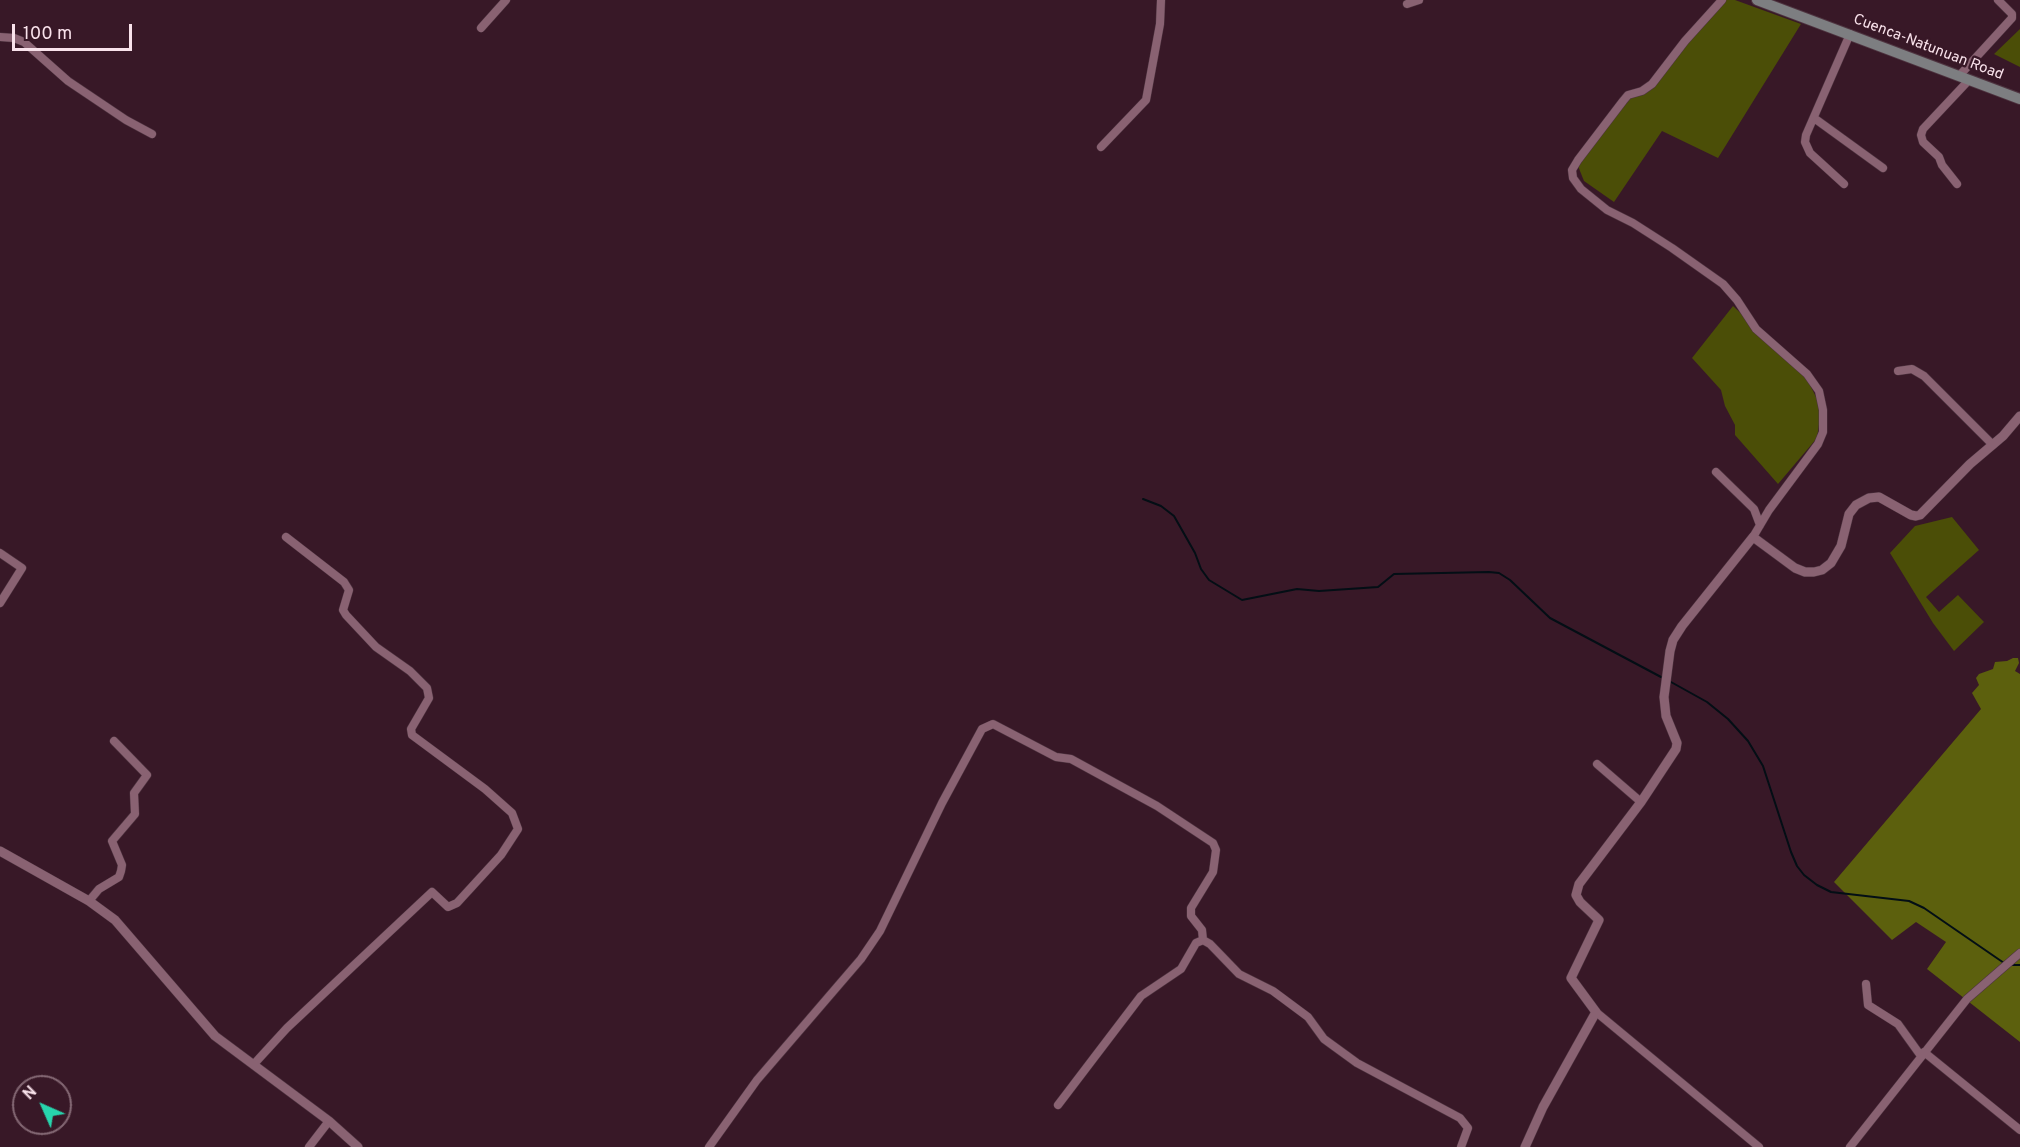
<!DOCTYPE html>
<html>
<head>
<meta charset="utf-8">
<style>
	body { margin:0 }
	#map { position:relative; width:2020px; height:1147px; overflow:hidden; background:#381827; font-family:Overpass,sans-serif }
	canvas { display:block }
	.north { position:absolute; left:12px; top:1075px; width:60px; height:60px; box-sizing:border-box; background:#381827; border:2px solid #856975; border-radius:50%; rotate:315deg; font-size:16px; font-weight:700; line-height:24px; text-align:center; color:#f9e2eb }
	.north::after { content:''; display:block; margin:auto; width:21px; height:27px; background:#27d5ad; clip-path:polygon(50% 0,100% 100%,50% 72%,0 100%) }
	.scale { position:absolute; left:12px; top:24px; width:120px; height:27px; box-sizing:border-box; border:3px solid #f9e2eb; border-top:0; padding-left:8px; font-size:18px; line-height:21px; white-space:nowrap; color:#f9e2eb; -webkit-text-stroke:4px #381827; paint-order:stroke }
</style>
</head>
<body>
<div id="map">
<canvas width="2020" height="1147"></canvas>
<div class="north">N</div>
<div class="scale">100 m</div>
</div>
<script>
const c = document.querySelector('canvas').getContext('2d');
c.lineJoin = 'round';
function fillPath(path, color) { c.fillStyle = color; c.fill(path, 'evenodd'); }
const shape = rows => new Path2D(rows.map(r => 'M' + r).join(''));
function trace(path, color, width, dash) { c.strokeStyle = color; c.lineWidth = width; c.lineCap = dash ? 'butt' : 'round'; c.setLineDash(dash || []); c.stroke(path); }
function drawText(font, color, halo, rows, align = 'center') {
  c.font = font + ' Overpass,sans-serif'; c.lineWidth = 4.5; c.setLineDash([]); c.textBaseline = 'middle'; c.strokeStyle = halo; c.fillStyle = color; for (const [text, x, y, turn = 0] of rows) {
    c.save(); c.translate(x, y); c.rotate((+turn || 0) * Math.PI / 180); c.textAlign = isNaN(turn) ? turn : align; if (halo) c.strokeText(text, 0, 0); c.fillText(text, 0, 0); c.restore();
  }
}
fillPath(shape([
	[1720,0,1735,0,1801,24,1718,158,1662,131,1614,202,1584,181,1578,166,1629,95,1645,93],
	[2020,29,2020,67,1994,54],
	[1733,306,1803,371,1818,401,1820,418,1817,438,1778,484,1735,435,1735,425,1725,406,1721,390,1692,358],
	[1952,517,1979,550,1926,597,1939,612,1958,595,1984,622,1954,651,1933,623,1890,553,1915,526]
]), '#4b4e07');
fillPath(shape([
	[2013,658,2018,658,2019,663,2015,671,2020,674,2020,1042,1927,969,1946,942,1916,922,1892,940,1834,882,1981,709,1972,693,1979,685,1976,678,1979,674,1993,669,1995,662,2007,661]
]), '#5c600d');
trace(shape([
	[1143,499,1161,506,1174,516,1195,553,1201,569,1209,580,1242,600,1297,589,1319,591,1378,587,1394,574,1489,572,1499,573,1510,580,1550,618,1661,677],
	[1671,682,1707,702,1728,719,1748,741,1763,766,1791,852,1797,866,1804,875,1817,885,1831,892,1909,901,1924,908,2004,963],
	[2009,965,2020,965]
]), '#030e15', 2);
const minor = shape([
	[1722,0,1685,41,1652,84,1642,91,1628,95,1623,101,1578,160,1572,170,1573,178,1581,189,1607,210,1633,223,1672,248,1723,284,1737,300,1756,329,1807,374,1819,391,1823,410,1823,432,1818,444,1769,510,1753,537],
	[1407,4,1419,0],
	[481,28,506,0],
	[0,37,14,38,24,42,68,81,126,120,152,134],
	[1959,76,2012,18,2012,14,1998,0],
	[1814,118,1883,168],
	[1101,147,1146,100,1160,24,1161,0],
	[1844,184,1810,153,1805,142,1806,135,1850,34],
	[1957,184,1942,165,1939,157,1923,142,1921,135,1923,129,1969,80],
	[1898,371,1912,369,1924,376,1993,445],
	[1716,472,1754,509,1760,525],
	[0,553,22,568,0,603],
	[1597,764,1641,802],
	[89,901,99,889,119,877,121,871,122,865,112,841,135,814,134,793,147,775,114,741],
	[1203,940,1210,944,1239,974,1273,991,1308,1017,1324,1039,1357,1063,1460,1118,1468,1128,1461,1147],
	[1866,984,1868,1005,1898,1024,1921,1056],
	[1596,1012,1759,1147],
	[1924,1052,2020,1130],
	[254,1064,287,1028,432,892,448,907,457,903,501,855,518,829,512,813,485,789,412,735,411,729,429,698,427,688,410,671,376,647,346,615,343,610,349,590,344,582,286,537],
	[1058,1105,1141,996,1181,969,1196,943,1203,940],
	[309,1147,329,1121],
	[709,1147,757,1080,861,959,880,931,942,803,982,729,993,724,1056,757,1071,759,1157,806,1213,843,1216,850,1213,872,1191,908,1191,916,1202,930,1203,940],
	[1850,1147,1967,999,2020,953]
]);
const tertiary = shape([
	[0,851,89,901,115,920,215,1036,329,1121,358,1147],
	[1525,1147,1543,1107,1596,1012,1571,978,1599,920,1580,902,1576,895,1579,884,1641,802,1676,749,1677,743,1666,716,1664,697,1670,651,1673,640,1682,626,1753,537,1795,568,1805,572,1814,572,1822,570,1831,563,1841,546,1849,514,1856,505,1869,498,1879,497,1911,515,1916,516,1920,515,1970,464,2003,436,2020,416]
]);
const secondary = shape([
	[1757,0,2020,99]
]);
trace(minor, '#4e3440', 9);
trace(tertiary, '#4e3440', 10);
trace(secondary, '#4e3440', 12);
trace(minor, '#896272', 8);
trace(tertiary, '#896272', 9);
trace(secondary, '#7d7e81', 10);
drawText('15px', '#f9e2eb', '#381827', [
	["Cuenca-Natunuan Road",1928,48,21]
]);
</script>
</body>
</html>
